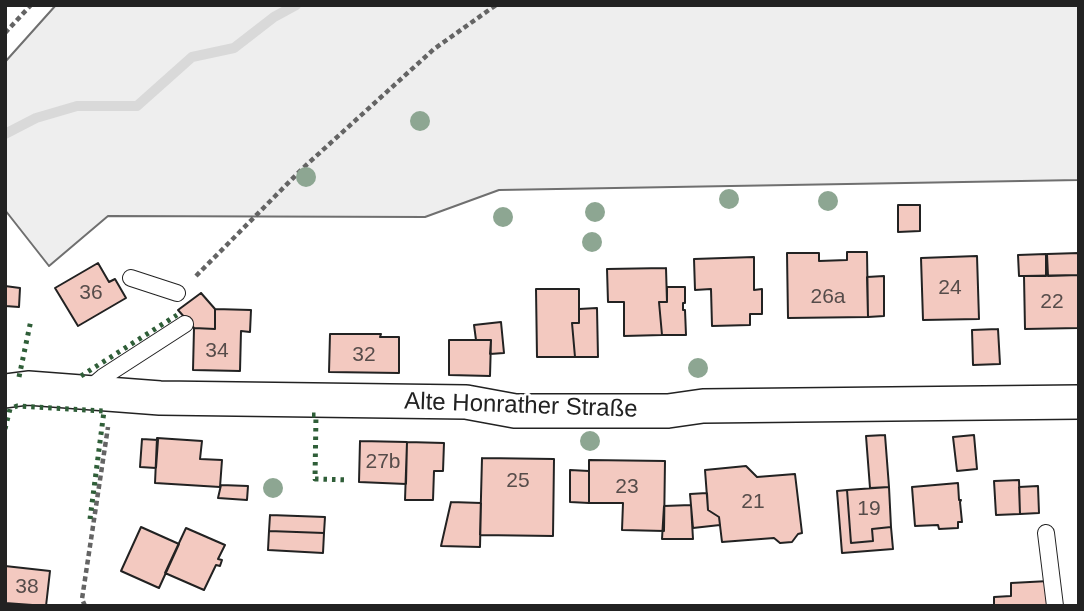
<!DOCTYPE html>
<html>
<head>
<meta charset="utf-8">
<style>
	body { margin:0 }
	#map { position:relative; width:1084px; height:611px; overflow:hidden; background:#fff; font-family:Arial,sans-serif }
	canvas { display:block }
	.frame { position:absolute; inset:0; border:7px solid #222; pointer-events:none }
</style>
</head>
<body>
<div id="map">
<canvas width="1084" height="611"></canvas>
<div class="frame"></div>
</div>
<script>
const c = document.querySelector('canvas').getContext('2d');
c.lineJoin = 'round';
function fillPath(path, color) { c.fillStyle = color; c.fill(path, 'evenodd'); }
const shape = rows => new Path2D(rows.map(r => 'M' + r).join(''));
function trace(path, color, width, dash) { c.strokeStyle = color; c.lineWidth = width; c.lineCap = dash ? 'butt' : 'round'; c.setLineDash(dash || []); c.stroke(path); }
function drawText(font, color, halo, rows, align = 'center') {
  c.font = font + ' Arial,sans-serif'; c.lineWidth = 5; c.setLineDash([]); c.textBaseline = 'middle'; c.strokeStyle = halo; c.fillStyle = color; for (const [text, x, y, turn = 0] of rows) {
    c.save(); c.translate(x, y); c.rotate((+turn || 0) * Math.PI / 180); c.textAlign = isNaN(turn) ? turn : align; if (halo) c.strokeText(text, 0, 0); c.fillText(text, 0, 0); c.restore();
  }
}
const green = shape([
	[56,5,1079,5,1079,180,499,190,425,217,108,216,49,266,5,210,5,62,56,5]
]);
fillPath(green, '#eee');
trace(green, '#6f6f6f', 2);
trace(shape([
	[5,134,36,118,77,106,137,106,192,57,234,48,274,17,296,5]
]), '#d9d9d9', 10);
const building = shape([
	[898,205,920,205,920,231,898,232,898,205],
	[847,252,867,252,868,317,788,318,787,253,819,253,819,261,847,260,847,252],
	[1079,253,1079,275,1048,276,1047,254,1079,253],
	[1046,254,1046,276,1019,276,1018,255,1046,254],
	[977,256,979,319,923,320,921,258,977,256],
	[754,257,754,290,762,289,762,314,750,314,750,325,712,326,711,289,695,290,694,259,754,257],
	[98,263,109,282,115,279,126,298,78,326,55,288,98,263],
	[666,268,667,302,659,302,662,335,624,336,624,302,608,302,607,269,666,268],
	[1079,275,1079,328,1025,329,1024,276,1079,275],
	[884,276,884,316,868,317,867,277,884,276],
	[5,286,20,288,19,307,5,306,5,286],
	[667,287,685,287,685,303,683,303,683,310,685,310,686,335,662,335,659,302,667,302,667,287],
	[536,289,579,289,579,323,572,323,575,357,537,357,536,289],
	[201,293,215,309,215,329,194,328,178,310,201,293],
	[597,308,598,357,575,357,572,323,579,323,579,309,597,308],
	[215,309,251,310,250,332,241,331,240,371,193,370,194,328,215,329,215,309],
	[501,322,504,353,490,354,491,340,476,340,474,325,501,322],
	[998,329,1000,364,973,365,972,330,998,329],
	[330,334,381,334,380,337,399,337,399,373,329,372,330,334],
	[449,340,491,340,490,376,449,375,449,340],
	[885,435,889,487,870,488,866,436,885,435],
	[974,435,977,469,957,471,953,437,974,435],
	[157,438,202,441,200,459,222,460,220,487,155,483,157,438],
	[142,439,158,440,156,468,140,467,142,439],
	[360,441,407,442,406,484,359,482,360,441],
	[407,442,444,443,443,471,434,471,433,500,405,500,407,442],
	[482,458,554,459,553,536,480,535,482,458],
	[589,460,665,461,664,531,622,530,623,503,589,503,589,460],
	[746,466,757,477,795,474,802,533,798,534,792,542,780,543,774,538,722,542,719,517,708,510,705,470,746,466],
	[570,470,589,471,589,503,570,502,570,470],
	[1019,480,1020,514,996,515,994,481,1019,480],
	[958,483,959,500,961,500,960,502,962,522,958,522,958,528,939,529,938,525,915,526,912,487,958,483],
	[221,485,248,486,247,500,218,498,221,485],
	[1038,486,1039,513,1020,514,1019,487,1038,486],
	[889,487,891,527,872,529,873,541,851,543,847,490,889,487],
	[847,490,851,543,873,541,872,529,891,527,893,549,842,553,837,491,847,490],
	[707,493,708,510,719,517,720,525,693,528,690,494,707,493],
	[451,502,481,503,480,547,441,546,451,502],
	[691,505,693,539,662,539,664,506,691,505],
	[270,515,325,517,324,533,269,531,270,515],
	[141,527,179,544,159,588,121,571,141,527],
	[186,528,225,545,218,559,222,560,220,566,216,565,204,590,165,573,186,528],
	[269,531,324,533,323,553,268,550,269,531],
	[5,566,50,571,46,606,5,603,5,566],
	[1049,581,1050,606,994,606,994,597,1011,596,1011,583,1049,581]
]);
fillPath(building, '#f3c9c0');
trace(building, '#222', 2);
const service = shape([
	[131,278,177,293],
	[89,389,103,377,185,324],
	[1046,533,1055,606]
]);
const minor = shape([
	[5,391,28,388,160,398,466,402,515,411,668,411,703,406,1079,402]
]);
trace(service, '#222', 18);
trace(minor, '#222', 36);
trace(shape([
	[5,33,31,5],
	[196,276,303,168,434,49,496,5],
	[85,606,82,599,108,427]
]), '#646464', 4.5, [5, 3.5]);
trace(service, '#fff', 16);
trace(minor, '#fff', 33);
trace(shape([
	[81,376,177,315],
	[19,377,31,320],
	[312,415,316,415,315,479,349,480],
	[5,429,10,409,17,406,104,411,90,519]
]), '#2f5e38', 5, [3.5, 5]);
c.fillStyle = '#8da692';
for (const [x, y] of [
	[420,121],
	[306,177],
	[729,199],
	[828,201],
	[595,212],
	[503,217],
	[592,242],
	[698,368],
	[590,441],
	[273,488]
]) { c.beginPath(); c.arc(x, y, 10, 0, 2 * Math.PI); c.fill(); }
drawText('21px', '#564c4a', null, [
	["24",950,288],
	["36",91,293],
	["26a",828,297],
	["22",1052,302],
	["34",217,351],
	["32",364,355],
	["27b",383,462],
	["25",518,481],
	["23",627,487],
	["21",753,502],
	["19",869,509],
	["38",27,587]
]);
drawText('24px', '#222', '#fff', [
	["Alte Honrather Straße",521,406,2]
]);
</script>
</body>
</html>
